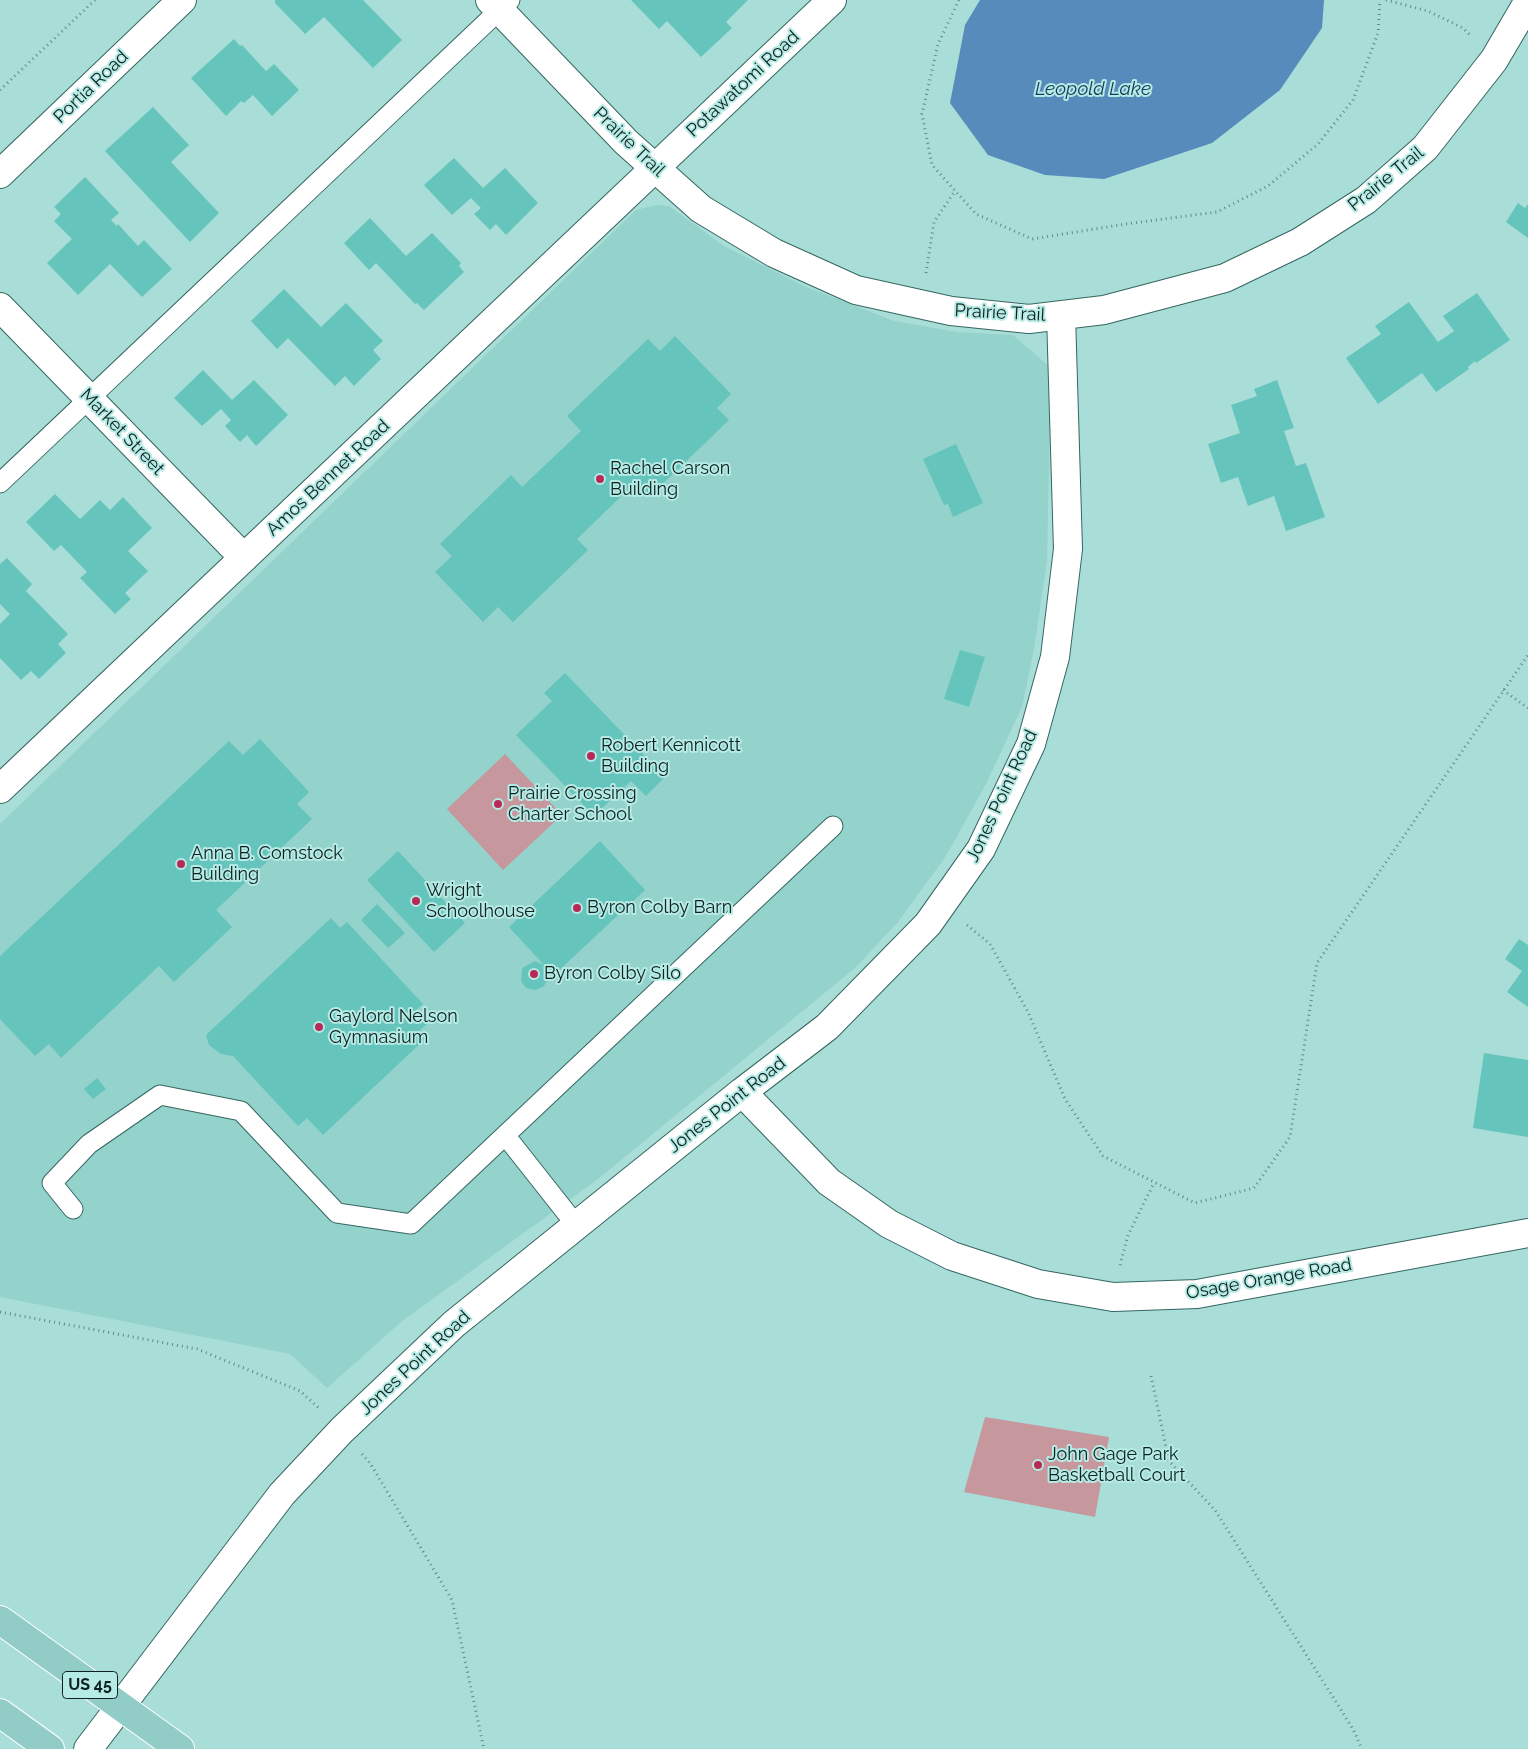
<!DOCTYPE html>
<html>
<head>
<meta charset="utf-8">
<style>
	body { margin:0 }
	canvas { display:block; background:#a9ddd7 }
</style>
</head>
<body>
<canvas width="1528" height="1749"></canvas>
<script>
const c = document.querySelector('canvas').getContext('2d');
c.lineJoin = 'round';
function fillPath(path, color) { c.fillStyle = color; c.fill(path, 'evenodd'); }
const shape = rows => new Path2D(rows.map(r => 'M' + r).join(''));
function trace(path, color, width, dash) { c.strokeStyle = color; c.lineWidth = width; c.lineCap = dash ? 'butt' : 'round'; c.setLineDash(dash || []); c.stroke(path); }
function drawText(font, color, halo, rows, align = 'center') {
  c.font = font + ' Raleway,sans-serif'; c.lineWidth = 4; c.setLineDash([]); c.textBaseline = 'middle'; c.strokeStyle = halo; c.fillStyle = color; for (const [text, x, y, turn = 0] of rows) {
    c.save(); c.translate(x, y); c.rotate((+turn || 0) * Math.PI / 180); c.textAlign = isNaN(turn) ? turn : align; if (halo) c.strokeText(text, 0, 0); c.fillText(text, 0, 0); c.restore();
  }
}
fillPath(shape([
	[657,205,669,206,724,246,806,287,894,321,957,332,1013,335,1051,368,1047,561,1034,649,1022,707,986,784,946,856,898,922,855,968,598,1179,401,1322,327,1388,290,1354,0,1297,0,824,636,210]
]), '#94d2cc');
fillPath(shape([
	[505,754,562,815,503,870,447,809],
	[985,1417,1109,1437,1095,1517,964,1492]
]), '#c7979e');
fillPath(shape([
	[980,0,1324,0,1322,28,1280,90,1212,143,1104,179,1045,175,988,155,950,103,965,25]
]), '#578bbb');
fillPath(shape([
	[275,0,363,0,402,40,373,68,324,17,305,34,275,3],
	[631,0,748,0,726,22,732,28,701,57,667,21,659,29],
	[234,39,240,46,242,45,266,71,274,64,299,90,272,116,253,95,244,103,241,101,226,116,191,78],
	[153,107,189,145,171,162,219,213,190,242,105,151],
	[454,158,483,188,505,168,538,203,506,235,496,224,490,230,474,214,481,208,471,198,452,215,424,185],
	[85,177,119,213,111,220,117,226,118,224,138,246,144,240,172,269,142,297,110,264,78,295,47,263,72,239,54,221,61,214,54,207],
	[1518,203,1525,208,1528,204,1528,238,1506,222],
	[370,218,406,256,432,233,461,263,459,266,464,272,424,310,417,303,415,304,376,263,369,270,344,243],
	[284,289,321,327,346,303,383,341,373,350,381,359,354,386,345,376,335,386,288,338,277,349,251,321],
	[1477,293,1510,340,1476,363,1475,361,1468,367,1469,369,1436,392,1422,373,1378,404,1346,358,1381,334,1375,326,1409,302,1438,342,1454,331,1443,316],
	[675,336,731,394,717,408,729,420,650,496,636,482,577,539,588,550,513,622,498,607,483,622,435,572,452,556,440,544,511,475,522,487,581,431,567,416,648,339,660,351],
	[203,370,232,400,254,380,288,415,256,446,247,435,240,442,225,426,231,420,221,409,202,426,174,398],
	[1277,380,1294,428,1284,431,1296,466,1306,463,1325,517,1286,531,1274,496,1248,506,1238,477,1221,483,1208,444,1240,433,1231,405,1257,396,1254,389],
	[956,444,983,503,953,517,948,504,944,505,923,459],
	[55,494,80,519,100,500,110,510,123,497,152,528,128,551,148,571,125,593,131,599,115,614,80,578,87,572,61,545,54,551,26,522],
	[7,558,32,584,26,591,68,634,58,644,66,653,39,679,31,671,21,680,0,658,0,624,10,614,0,604,0,564],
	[960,650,985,657,969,707,944,699],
	[565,673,665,777,646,796,631,781,594,816,516,735,552,701,544,693],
	[260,739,309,792,297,804,312,819,216,910,232,927,174,982,159,966,61,1058,49,1044,35,1056,0,1019,0,956,229,741,243,755],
	[600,841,645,890,554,975,546,966,548,978,544,986,536,990,526,988,521,981,522,968,535,961,544,965,509,927],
	[398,851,465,923,434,952,367,880],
	[377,904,405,933,388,948,361,920],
	[331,918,340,928,347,922,423,1004,416,1010,428,1023,418,1032,425,1039,323,1135,307,1118,298,1126,233,1056,221,1054,209,1045,206,1035],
	[1519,939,1528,945,1528,1007,1507,992,1522,971,1505,959],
	[1484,1053,1528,1060,1528,1137,1473,1128],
	[97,1078,106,1089,93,1099,84,1089]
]), '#65c5bd');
const lane = shape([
	[0,483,510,0],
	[505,1135,576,1225],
	[73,1209,52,1183,89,1144,160,1095,241,1111,337,1213,411,1224,833,826]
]);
const street = shape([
	[490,0,626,142,701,209,774,253,856,290,951,311,1029,319,1104,310,1225,278,1300,242,1366,200,1425,148,1494,60,1528,2],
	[0,174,182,0],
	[0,307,244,558],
	[0,789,832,0],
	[742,1092,829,1182,889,1224,952,1256,1038,1284,1113,1297,1197,1294,1528,1233],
	[88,1749,282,1494,342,1430,454,1324,742,1092,827,1027,928,924,981,849,1031,744,1055,657,1068,549,1061,315]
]);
const primary = shape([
	[0,1620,180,1749],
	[0,1713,50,1749]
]);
trace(lane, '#356762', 21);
trace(street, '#356762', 30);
trace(primary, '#fff', 30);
trace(shape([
	[959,0,938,44,922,114,932,165,976,214,1032,239,1126,224,1217,212,1268,186,1318,144,1353,100,1378,33,1380,0],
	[1386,0,1428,11,1463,28,1471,36],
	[0,90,95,0],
	[926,273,934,222,955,191],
	[1503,690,1528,708],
	[967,925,990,944,1028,1012,1065,1099,1103,1156,1195,1203,1254,1188,1290,1137,1317,963,1528,655],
	[1120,1265,1128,1235,1154,1183],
	[0,1312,197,1349,300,1391,320,1409],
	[1151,1376,1169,1461,1215,1510,1353,1729,1362,1749],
	[362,1454,370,1463,452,1600,484,1749]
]), '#638985', 3, [1, 4]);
trace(lane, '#fff', 19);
trace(street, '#fff', 28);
trace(primary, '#91ccc7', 28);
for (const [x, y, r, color] of [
	[600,479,5,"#b82956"],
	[591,756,5,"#b82956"],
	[498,804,5,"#b82956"],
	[181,864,5,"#b82956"],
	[416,901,5,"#b82956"],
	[577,908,5,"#b82956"],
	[534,974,5,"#b82956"],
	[319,1027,5,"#b82956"],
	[1038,1465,5,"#b82956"]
]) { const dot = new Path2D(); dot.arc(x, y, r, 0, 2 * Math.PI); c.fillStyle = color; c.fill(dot); trace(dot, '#b6eae4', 2); }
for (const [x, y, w] of [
	[90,1685,55]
]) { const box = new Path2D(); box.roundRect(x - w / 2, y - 13.5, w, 27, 4); c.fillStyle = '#b6eae4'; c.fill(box); trace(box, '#0d2220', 1); }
drawText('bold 16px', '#0d2220', null, [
	["US 45",90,1685]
]);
drawText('18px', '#0d2220', '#b6eae4', [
	["Potawatomi Road",743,84,-43],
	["Portia Road",91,87,-44],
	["Prairie Trail",629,142,44],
	["Prairie Trail",1386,179,-39],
	["Prairie Trail",1000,313,3],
	["Market Street",122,432,46],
	["Amos Bennet Road",328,478,-43],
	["Jones Point Road",1002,796,-65],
	["Jones Point Road",727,1105,-38],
	["Osage Orange Road",1269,1279,-10],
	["Jones Point Road",415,1363,-43]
]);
drawText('18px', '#0d2220', '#b6eae4', [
	["Rachel Carson",610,469],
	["Building",610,490],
	["Robert Kennicott",601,746],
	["Building",601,767],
	["Prairie Crossing",508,794],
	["Charter School",508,815],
	["Anna B. Comstock",191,854],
	["Building",191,875],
	["Wright",426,891],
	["Schoolhouse",426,912],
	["Byron Colby Barn",587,908],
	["Byron Colby Silo",544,974],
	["Gaylord Nelson",329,1017],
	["Gymnasium",329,1038],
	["John Gage Park",1048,1455],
	["Basketball Court",1048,1476]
], 'left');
drawText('italic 19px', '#133a5b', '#b6eae4', [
	["Leopold Lake",1093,89]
]);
</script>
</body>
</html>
